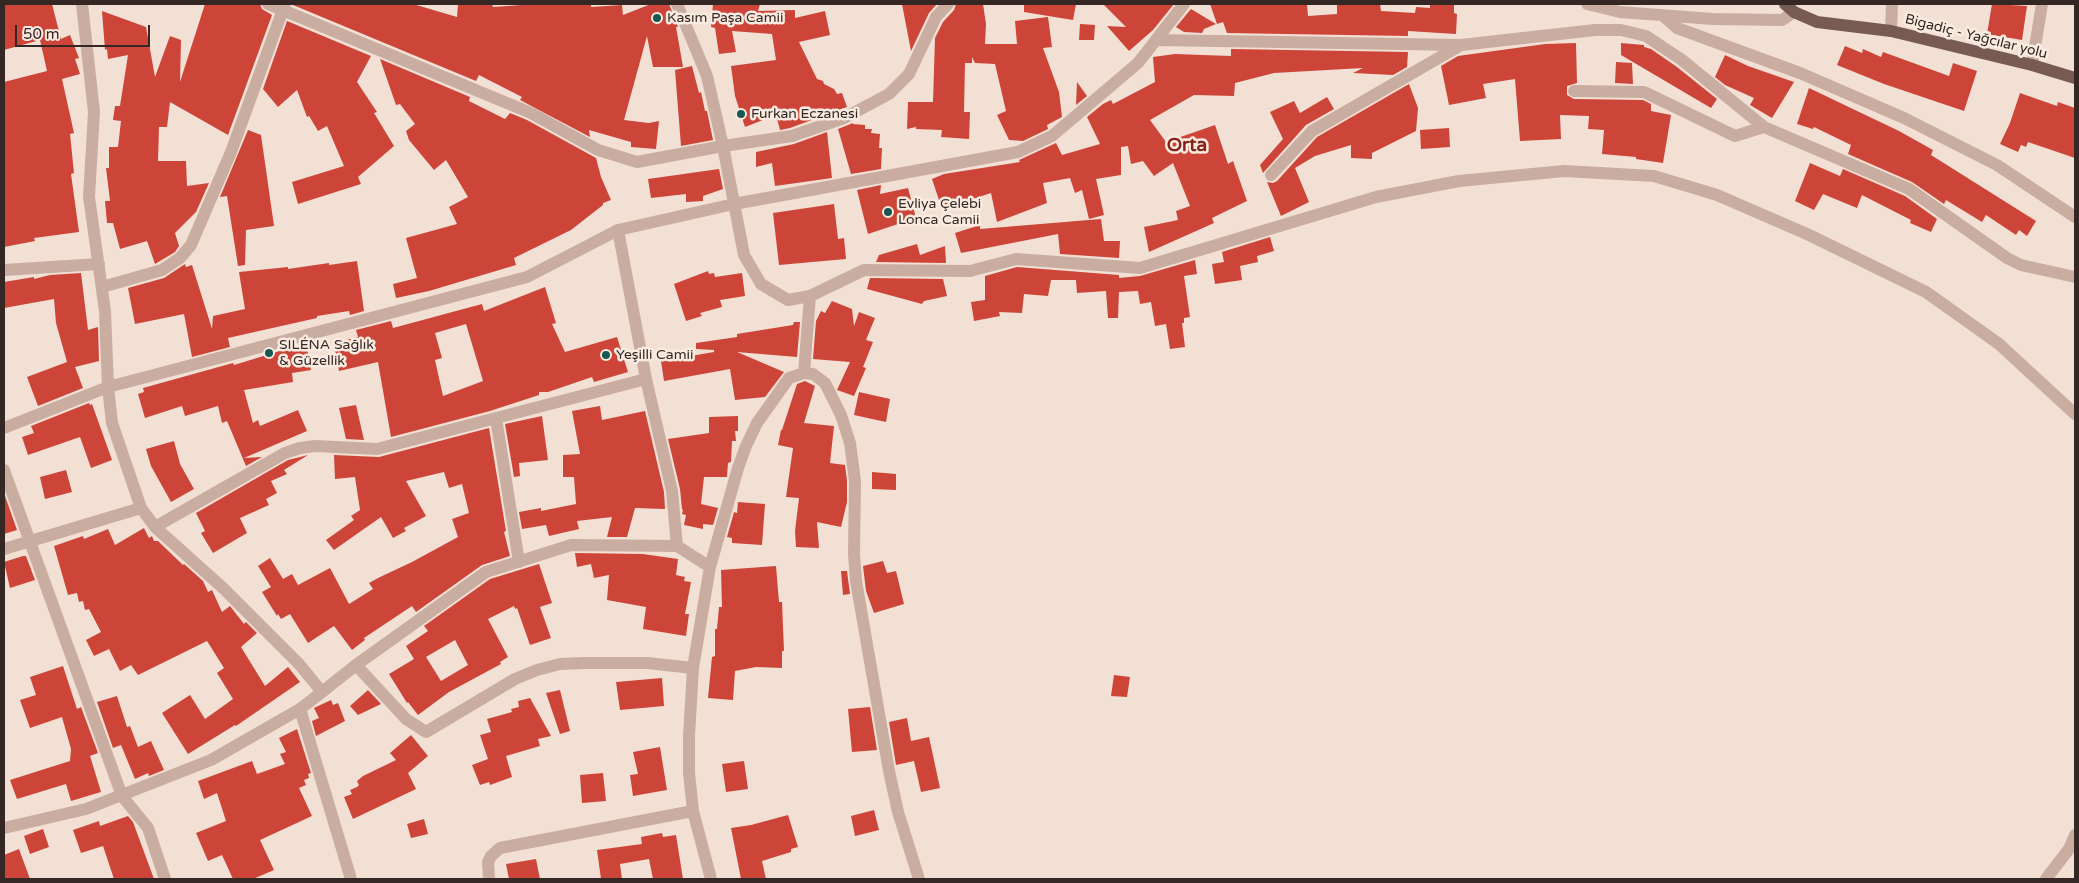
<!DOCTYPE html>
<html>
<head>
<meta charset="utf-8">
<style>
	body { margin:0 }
	#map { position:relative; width:2079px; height:883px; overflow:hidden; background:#f2e0d5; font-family:"Varela Round",sans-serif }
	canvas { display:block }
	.frame { position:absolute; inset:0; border:5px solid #342724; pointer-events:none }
	.scale { position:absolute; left:15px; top:25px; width:135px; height:22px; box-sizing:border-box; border:2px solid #342724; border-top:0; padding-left:6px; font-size:15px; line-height:18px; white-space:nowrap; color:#342724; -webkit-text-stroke:4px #faebe1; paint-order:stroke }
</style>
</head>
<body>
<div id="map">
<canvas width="2079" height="883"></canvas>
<div class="frame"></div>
<div class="scale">50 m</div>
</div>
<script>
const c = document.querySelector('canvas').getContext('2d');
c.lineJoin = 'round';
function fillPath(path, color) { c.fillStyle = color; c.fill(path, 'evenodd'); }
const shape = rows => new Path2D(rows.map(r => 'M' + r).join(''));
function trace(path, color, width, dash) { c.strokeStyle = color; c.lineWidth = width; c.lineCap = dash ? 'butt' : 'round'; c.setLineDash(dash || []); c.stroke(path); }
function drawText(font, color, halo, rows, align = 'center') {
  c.font = font + ' "Varela Round",sans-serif'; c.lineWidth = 5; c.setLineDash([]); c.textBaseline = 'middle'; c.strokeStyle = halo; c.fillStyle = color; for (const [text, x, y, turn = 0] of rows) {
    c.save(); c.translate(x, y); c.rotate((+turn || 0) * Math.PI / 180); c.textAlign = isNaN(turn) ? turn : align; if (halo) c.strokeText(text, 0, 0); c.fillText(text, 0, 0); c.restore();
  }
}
fillPath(shape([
	[4,4,52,4,61,39,70,35,79,58,75,59,80,74,62,79,74,133,70,134,74,173,71,174,79,232,34,238,35,241,4,247,4,82,47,71,40,40,4,50],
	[205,4,260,4,262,9,272,15,228,135,170,102,167,127,159,127,158,161,186,161,187,186,209,183,196,212,175,233,179,246,175,252,155,264,147,241,120,249,113,223,107,223,105,201,110,201,106,168,109,168,109,147,118,147,121,121,113,120,115,106,120,106,128,55,108,59,107,49,105,50,102,11,146,27,155,77,170,36,181,40,180,82],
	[293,4,413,4,457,17,458,4,492,4,493,7,535,4,591,4,591,7,622,5,623,15,651,4,669,4,678,27,676,27,683,67,653,67,647,36,624,120,649,123,659,121,656,149,631,147,631,142,589,130,590,137,520,100,522,97,479,75,476,81,293,5],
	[713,4,760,4,758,11,795,10,795,18,825,11,830,35,799,42,817,79,823,81,824,84,834,89,837,94,842,93,847,107,790,128,780,130,776,115,745,127,735,96,731,66,776,60,772,34,732,31,736,52,719,54,715,28,711,27],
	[902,4,937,4,929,13,911,51],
	[956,4,983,4,986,24,985,44,1017,44,1015,21,1048,17,1052,47,1043,48,1059,92,1062,117,1047,125,1048,129,1023,141,1009,140,997,115,1006,111,995,64,975,63,972,57,972,63,965,63,964,112,970,112,969,139,941,137,942,130,916,129,916,127,907,129,908,102,933,102,935,38,943,22,954,10],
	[1024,4,1076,4,1073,20,1024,12],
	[1103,4,1174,4,1153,30,1129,51,1107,26,1126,27],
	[1210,4,1307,4,1308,16,1337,14,1337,4,1380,4,1381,11,1415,13,1416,7,1430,8,1430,4,1454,4,1454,13,1457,14,1456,34,1408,31,1408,36,1227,33,1223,22,1217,24],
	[1992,4,2027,6,2022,40,1987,34],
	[1191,9,1216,24,1204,29,1202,33,1184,32,1176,27],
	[287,21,371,56,357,82,377,112,374,113,394,146,358,177,361,184,298,204,292,182,344,166,327,126,318,131,309,116,307,117,297,90,278,107,263,89],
	[1080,24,1095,25,1094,40,1079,40],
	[1576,43,1577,83,1567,86,1567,95,1574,99,1643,100,1651,104,1651,111,1671,115,1663,163,1636,159,1636,157,1602,154,1604,130,1588,129,1589,116,1560,115,1561,139,1520,141,1515,79,1483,84,1486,98,1449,105,1441,66,1458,56,1545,44],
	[1621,43,1644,45,1644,47,1651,49,1677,67,1717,99,1711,108,1621,55],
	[1845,46,1862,53,1863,49,1881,57,1883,52,1949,76,1953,63,1977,71,1964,111,1884,84,1837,65],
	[1231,49,1408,52,1407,67,1393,75,1353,73,1363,68,1274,73,1235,83,1234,96,1194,95,1150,120,1166,142,1215,125,1228,164,1233,161,1247,201,1212,218,1214,223,1149,252,1144,227,1178,220,1176,211,1190,206,1173,163,1154,176,1143,161,1131,164,1128,146,1121,147,1121,175,1096,179,1104,215,1089,219,1082,190,1075,193,1070,178,1043,183,1047,203,997,222,991,193,942,209,932,179,944,174,1020,162,1019,160,1056,143,1062,155,1100,144,1087,117,1103,104,1111,100,1113,104,1155,82,1153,57,1175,54,1231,56],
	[1725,55,1748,66,1794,82,1772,118,1750,105,1754,98,1725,85,1715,77],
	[380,59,470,97,469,101,505,119,510,113,527,120,596,158,601,177,611,200,603,203,603,205,571,230,514,258,516,265,429,291,396,298,393,284,417,278,406,238,457,224,449,207,468,197,446,160,434,170,409,140,406,131,415,124,400,104,396,105],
	[1616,62,1632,63,1633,84,1615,83],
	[692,66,699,93,701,92,705,111,707,111,713,140,681,146,675,70],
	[1077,82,1087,96,1076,105],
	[1409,84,1418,108,1416,131,1372,153,1372,159,1351,158,1351,145,1315,156,1295,168,1309,202,1281,216,1267,182,1273,183,1277,181,1317,137],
	[1809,88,1899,131,1933,150,1931,155,2036,221,2027,236,2019,230,2016,235,1986,215,1982,222,1946,200,1944,204,1912,182,1848,154,1851,145,1814,127,1813,129,1797,124],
	[2020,93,2057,106,2058,102,2075,108,2075,158,2028,142,2026,147,2021,145,2018,152,2000,144,2010,123],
	[1327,97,1334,109,1306,125,1263,173,1260,165,1283,139,1270,112,1294,101,1300,113],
	[853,123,853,124,865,125,865,129,872,129,871,133,880,134,879,148,882,148,881,169,851,174,838,129],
	[1449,128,1450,147,1421,149,1420,130],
	[248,130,261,135,274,226,246,230,245,265,238,266,227,196,220,197],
	[827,132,832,178,775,186,772,163,756,167,756,152,794,144],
	[1810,163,1840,176,1843,169,1905,196,1937,219,1931,232,1910,223,1911,220,1862,195,1857,208,1823,194,1814,210,1795,201],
	[719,169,723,189,703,196,703,201,686,202,686,194,651,198,648,179],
	[881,185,880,194,908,188,916,218,868,234,857,190],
	[834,204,838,239,844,238,846,259,779,265,773,213],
	[1101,219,1104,241,1120,241,1119,258,1060,254,1058,234,961,253,955,233,980,225,980,229],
	[1270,237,1274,251,1257,256,1258,262,1240,266,1242,280,1215,284,1212,264,1224,262,1222,252],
	[917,244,920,255,945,246,946,263,876,262,879,255],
	[1195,260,1197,274,1184,276,1190,317,1184,318,1184,323,1182,323,1185,347,1170,349,1166,324,1155,326,1151,302,1140,304,1138,291,1119,292,1118,318,1108,318,1106,291,1077,293,1076,280,1051,280,1048,296,1024,294,1022,313,999,312,1000,316,974,321,971,302,985,300,985,276,1017,267,1119,275,1119,278,1140,276],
	[357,261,364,311,350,315,349,311,317,316,317,318,228,338,230,347,192,357,184,314,135,324,128,288,164,278,185,264,186,267,192,265,212,329,213,316,245,309,239,272,288,267,288,269,329,263,329,265],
	[708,271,709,274,714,273,715,277,742,273,745,296,720,300,722,307,700,313,702,316,686,321,674,284],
	[81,273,88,330,98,327,99,361,75,367,83,388,38,406,27,377,67,362,56,323,54,299,4,308,4,282,34,277,34,279,50,275],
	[870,278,943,279,947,296,924,301,922,304,867,289],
	[545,287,556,323,552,324,565,352,617,337,628,372,594,382,592,377,548,392,539,392,539,395,490,411,391,437,378,362,339,371,334,343,358,337,356,330,391,321,393,328,482,304,484,311],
	[466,324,483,381,443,396,435,360,442,358,435,333],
	[832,301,852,309,854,326,859,312,875,318,866,340,873,342,863,367,866,368,854,396,837,390,850,362,813,359,816,321,821,311,825,313],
	[794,322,800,322,797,357,737,352,784,372,765,397,735,400,730,369,664,381,661,361,714,352,714,350,696,349,696,343,737,337,737,334,793,325],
	[306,343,311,370,292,373,293,382,244,390,253,423,258,420,260,426,298,410,307,431,244,458,262,457,246,466,227,421,222,423,218,406,185,416,182,406,145,418,138,394,144,392,143,388,233,363,234,365],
	[805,381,815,386,804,423,834,426,830,463,845,465,847,481,847,502,841,527,817,522,819,548,796,547,795,531,799,498,786,497,793,448,778,445,781,430,782,430,797,384],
	[859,392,890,399,886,422,854,415],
	[89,403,90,405,92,404,112,460,91,468,80,437,28,455,22,437,34,433,31,426],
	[356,405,364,440,346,439,339,408],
	[600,406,602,420,645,411,664,492,665,509,635,508,627,537,607,537,612,517,577,521,579,529,549,536,546,525,522,529,519,512,541,508,541,511,576,504,574,477,563,477,563,455,580,454,572,411],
	[542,416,548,460,519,463,520,476,514,477,505,424],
	[738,416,738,431,735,431,736,441,732,441,731,462,728,463,727,477,704,477,701,504,718,508,713,525,703,524,703,529,684,525,686,515,682,514,683,510,682,509,680,489,668,439,709,433,709,417],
	[489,428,506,531,504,532,510,556,482,565,416,612,412,606,364,638,365,640,352,650,334,626,308,643,290,614,281,619,278,614,277,616,262,592,271,587,258,566,270,558,283,579,292,574,298,585,330,568,349,604,373,589,369,583,380,577,412,562,458,537,452,519,469,513,462,484,449,488,444,472,406,481,426,516,404,528,406,531,393,538,381,517,334,550,326,540,354,520,351,516,360,510,355,477,335,479,334,455,379,457],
	[174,441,180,464,194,489,171,502,151,466,146,449],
	[308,455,284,470,287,474,271,481,277,493,266,499,269,505,240,518,247,533,213,553,201,533,205,531,196,513,288,460],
	[66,470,72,492,45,499,40,477],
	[872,472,896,474,896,490,872,489],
	[4,493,17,530,4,534],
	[738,502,765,504,762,545,732,543,732,538,727,537,734,512,737,513],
	[144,528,149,538,152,536,154,541,158,541,183,565,184,564,203,581,208,592,212,590,222,612,230,606,244,624,246,622,257,633,241,647,265,686,288,667,300,682,236,726,235,725,188,754,162,713,190,695,205,719,233,699,217,673,224,668,207,641,138,675,131,665,120,671,109,649,94,656,86,640,101,632,89,609,85,610,83,601,79,602,77,593,68,595,54,546,83,536,84,539,108,529,115,545],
	[575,553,643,554,678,559,676,575,685,577,684,581,691,582,685,614,689,614,686,636,643,629,646,607,607,600,609,575,594,578,591,564,577,567],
	[23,556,26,556,35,580,10,588,4,562],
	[883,561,887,573,896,571,904,604,874,613,866,591,863,566],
	[539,564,552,603,540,607,551,638,530,645,517,608,515,609,514,606,488,619,508,657,500,662,501,664,449,692,418,715,408,702,407,703,389,674,414,659,406,646,428,631,424,626,490,579],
	[455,640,468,665,441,681,426,657],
	[776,566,779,602,782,602,784,651,782,651,782,668,756,667,735,671,733,700,708,698,712,657,715,656,715,629,717,629,719,607,722,607,721,570],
	[841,571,847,571,850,594,843,595],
	[63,666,77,709,81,707,98,753,90,756,101,792,71,801,66,784,17,799,10,780,70,761,71,749,62,717,30,728,20,700,36,695,30,677],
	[1114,675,1130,677,1127,697,1111,696],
	[662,678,664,706,620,710,616,682],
	[368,690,381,704,358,715,350,706],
	[560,690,570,731,560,734,546,693],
	[117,696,127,727,130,726,138,747,151,741,164,770,149,776,148,773,135,779,121,745,113,748,97,702],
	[530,698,551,736,538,739,540,746,506,756,512,777,490,785,489,782,480,785,472,765,488,759,480,735,491,732,487,719,512,712,511,709,519,707,518,701],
	[331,700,333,705,338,703,345,721,316,736,312,721,319,718,314,708],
	[870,707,877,750,852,752,848,709],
	[907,718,911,741,929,737,940,788,921,792,914,761,896,765,889,722],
	[297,729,311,773,308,774,309,778,304,780,306,785,299,788,312,816,260,840,274,870,253,879,233,879,222,855,208,861,196,833,226,821,217,793,204,799,198,781,252,761,257,774,285,764,280,754,286,752,279,738],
	[411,735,428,756,408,773,416,789,353,819,344,797,352,794,350,790,357,787,359,785,357,781,363,776,396,760,390,753],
	[660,747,667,790,633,796,630,775,638,774,633,752],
	[744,761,748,789,726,792,722,764],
	[603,773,606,801,582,803,580,775],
	[874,810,879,830,855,836,851,816],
	[788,815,798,847,791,849,791,852,762,861,766,879,741,879,731,828,751,825],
	[128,816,133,822,154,879,114,879,103,846,81,853,73,830,99,821,100,826],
	[424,819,428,834,411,838,407,824],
	[43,829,49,847,30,854,24,836],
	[662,833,663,837,676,835,683,879,653,879,649,859,620,864,622,879,601,879,597,850,642,844,641,837],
	[19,849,30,879,4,879,4,855],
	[536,859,540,879,509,879,506,864]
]), '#cd4538');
trace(shape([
	[82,4,94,112,89,197,105,311,108,387,112,423,141,508,155,527,223,588,299,664,322,692,356,665,406,719,426,732,515,679,537,670,560,664,584,663,647,663,693,668],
	[268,4,531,113,598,150,637,162,723,146,792,136,844,118,889,94,909,74,936,17,948,4],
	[677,4,707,76,723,146,744,255,761,284,788,300,810,296,864,270,970,271,1016,259,1140,268,1376,197,1459,181,1564,171,1654,176,1717,195,1807,234,1926,292,1999,344,2075,414],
	[1587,4,1620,12,1713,19,1782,20,1794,12],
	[1662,15,1677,28,1800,73,1904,118,1997,165,2075,217],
	[1891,31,1892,4],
	[1156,40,1461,45],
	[2032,65,2042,4],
	[1574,91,1644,92,1735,136,1764,127],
	[1271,175,1312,131,1461,45,1595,30,1621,30,1646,36,1682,60,1764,127,1909,189,2007,258,2021,265,2075,277],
	[618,230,646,379,672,491,677,546,710,567],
	[4,270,99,264],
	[102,287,162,270,180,258,191,245,231,152,285,4],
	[804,373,810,296],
	[496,418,519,562],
	[4,428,108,387,527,277,618,230,734,204,1018,152,1052,136,1138,63,1184,4],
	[4,470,122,796,148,828,165,879],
	[155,527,285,453,300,448,315,446,377,449,646,379],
	[4,549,141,508],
	[356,665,486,572,571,545,677,546],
	[300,709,351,879],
	[4,828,86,809,211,760,300,709,322,692],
	[489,879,488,862,491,856,500,848,693,811],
	[711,879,693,811,689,773,689,736,693,668,710,567,738,468,746,446,757,423,789,378,804,373,813,374,825,383,841,415,850,443,855,481,854,554,856,581,889,771,898,812,919,879],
	[2046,879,2069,849,2075,835]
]), '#caada1', 12);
trace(shape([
	[1785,4,1794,12,1817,22,1891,31,2032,65,2075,78]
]), '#775a54', 12);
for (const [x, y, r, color] of [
	[657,18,5,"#185752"],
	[741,114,5,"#185752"],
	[888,212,5,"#185752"],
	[269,353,5,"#185752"],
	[606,355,5,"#185752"]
]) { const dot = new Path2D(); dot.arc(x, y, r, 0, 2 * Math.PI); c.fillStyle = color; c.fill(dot); trace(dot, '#faebe1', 2); }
drawText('14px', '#342724', '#faebe1', [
	["Kasım Paşa Camii",667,18],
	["Furkan Eczanesi",751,114],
	["Evliya Çelebi",898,204],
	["Lonca Camii",898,220],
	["SILÉNA Sağlık",279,345],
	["& Güzellik",279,361],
	["Yeşilli Camii",616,355]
], 'left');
drawText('14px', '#342724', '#faebe1', [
	["Bigadiç - Yağcılar yolu",1976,37,14]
]);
drawText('bold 19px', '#872219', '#faebe1', [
	["Orta",1187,146]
]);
</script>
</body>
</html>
